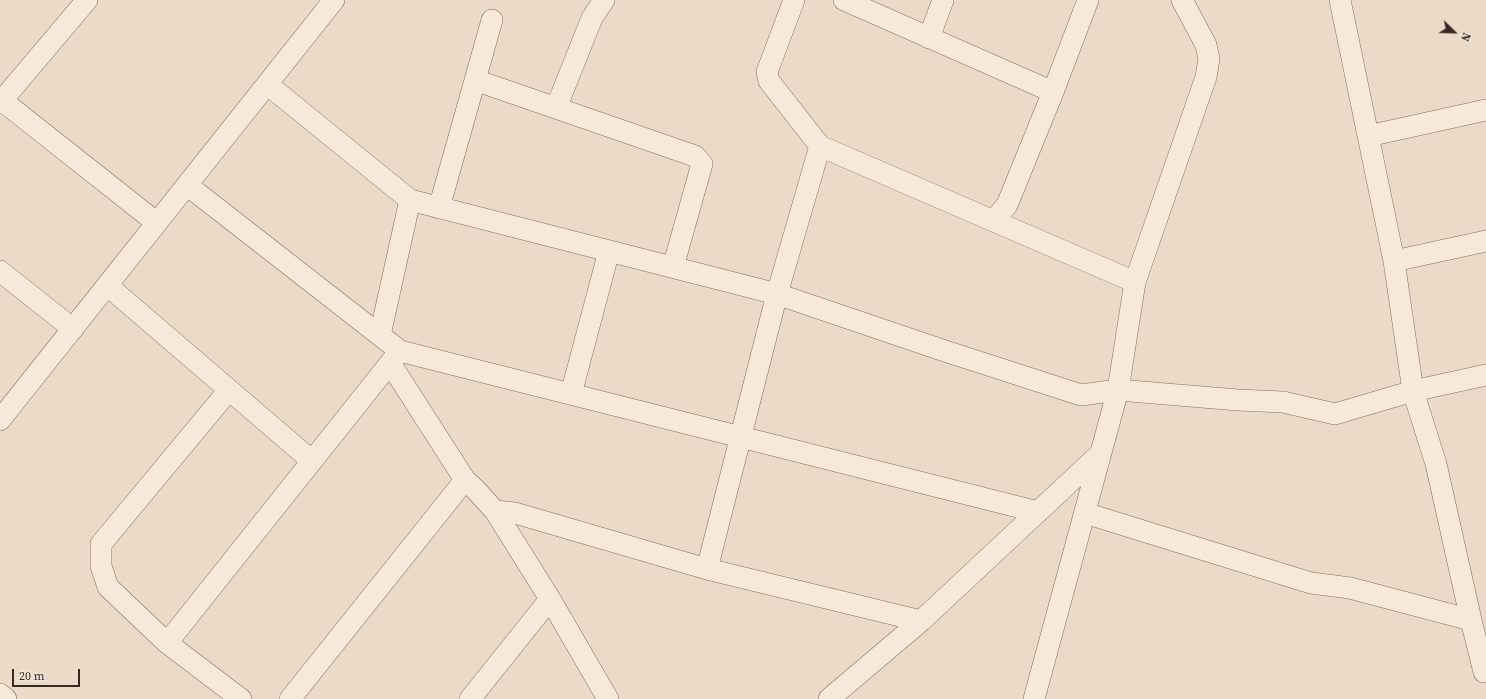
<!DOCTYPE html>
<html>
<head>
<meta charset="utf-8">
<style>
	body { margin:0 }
	#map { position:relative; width:1486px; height:699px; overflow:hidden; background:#eadac7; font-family:"Source Serif 4",serif }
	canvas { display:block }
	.north { position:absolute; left:1434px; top:12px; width:40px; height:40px; -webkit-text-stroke:3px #f2e5d6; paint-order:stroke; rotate:113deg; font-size:11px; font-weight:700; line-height:16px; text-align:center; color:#362720 }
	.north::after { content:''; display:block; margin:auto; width:14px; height:18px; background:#362720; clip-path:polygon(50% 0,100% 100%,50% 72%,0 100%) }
	.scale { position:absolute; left:12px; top:669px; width:68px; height:18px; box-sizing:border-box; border:2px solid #362720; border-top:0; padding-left:5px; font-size:12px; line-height:14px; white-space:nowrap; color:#362720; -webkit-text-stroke:3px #f2e5d6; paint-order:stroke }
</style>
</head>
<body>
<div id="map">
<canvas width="1486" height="699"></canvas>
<div class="north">N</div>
<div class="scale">20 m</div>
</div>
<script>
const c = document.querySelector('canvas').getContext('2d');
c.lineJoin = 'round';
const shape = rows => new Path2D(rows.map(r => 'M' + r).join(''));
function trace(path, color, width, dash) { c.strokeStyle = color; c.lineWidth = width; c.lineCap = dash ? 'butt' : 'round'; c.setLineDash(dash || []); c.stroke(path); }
const street = shape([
	[844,0,1053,92],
	[1340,0,1394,261,1413,391,1486,375],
	[929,38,943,0],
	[475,80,695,156,702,164,673,267],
	[267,84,410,200,777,294,942,350,1081,395,1118,390,1238,400,1283,402,1335,414,1413,391,1436,464,1471,620,1350,588,1311,583,1085,513],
	[0,99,157,223],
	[0,103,87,0],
	[556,108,592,18,604,0],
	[1368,136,1486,110],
	[820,146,1135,282,1118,390,1034,699],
	[187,185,400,351,1038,512],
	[439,208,492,20],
	[994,220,1007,205,1053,92,1088,0],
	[1394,261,1486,241],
	[0,271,73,329],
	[1135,282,1206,77,1209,59,1206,45,1182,0],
	[108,286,312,461],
	[380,335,410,200],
	[390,363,465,480,475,489,495,511,515,513,707,569,921,621],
	[229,390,101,544,101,566,108,587,167,643,241,699],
	[571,394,609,251],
	[0,420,334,0],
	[495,511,550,599,608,699],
	[707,569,777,294,820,146,769,81,767,72,794,0],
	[1471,620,1484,672],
	[167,643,398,353],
	[0,694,6,699],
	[290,699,465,480],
	[470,699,550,599],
	[829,699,921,621,1101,453]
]);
trace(street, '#846c5e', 22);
trace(street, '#f6e9da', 21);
</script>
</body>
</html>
